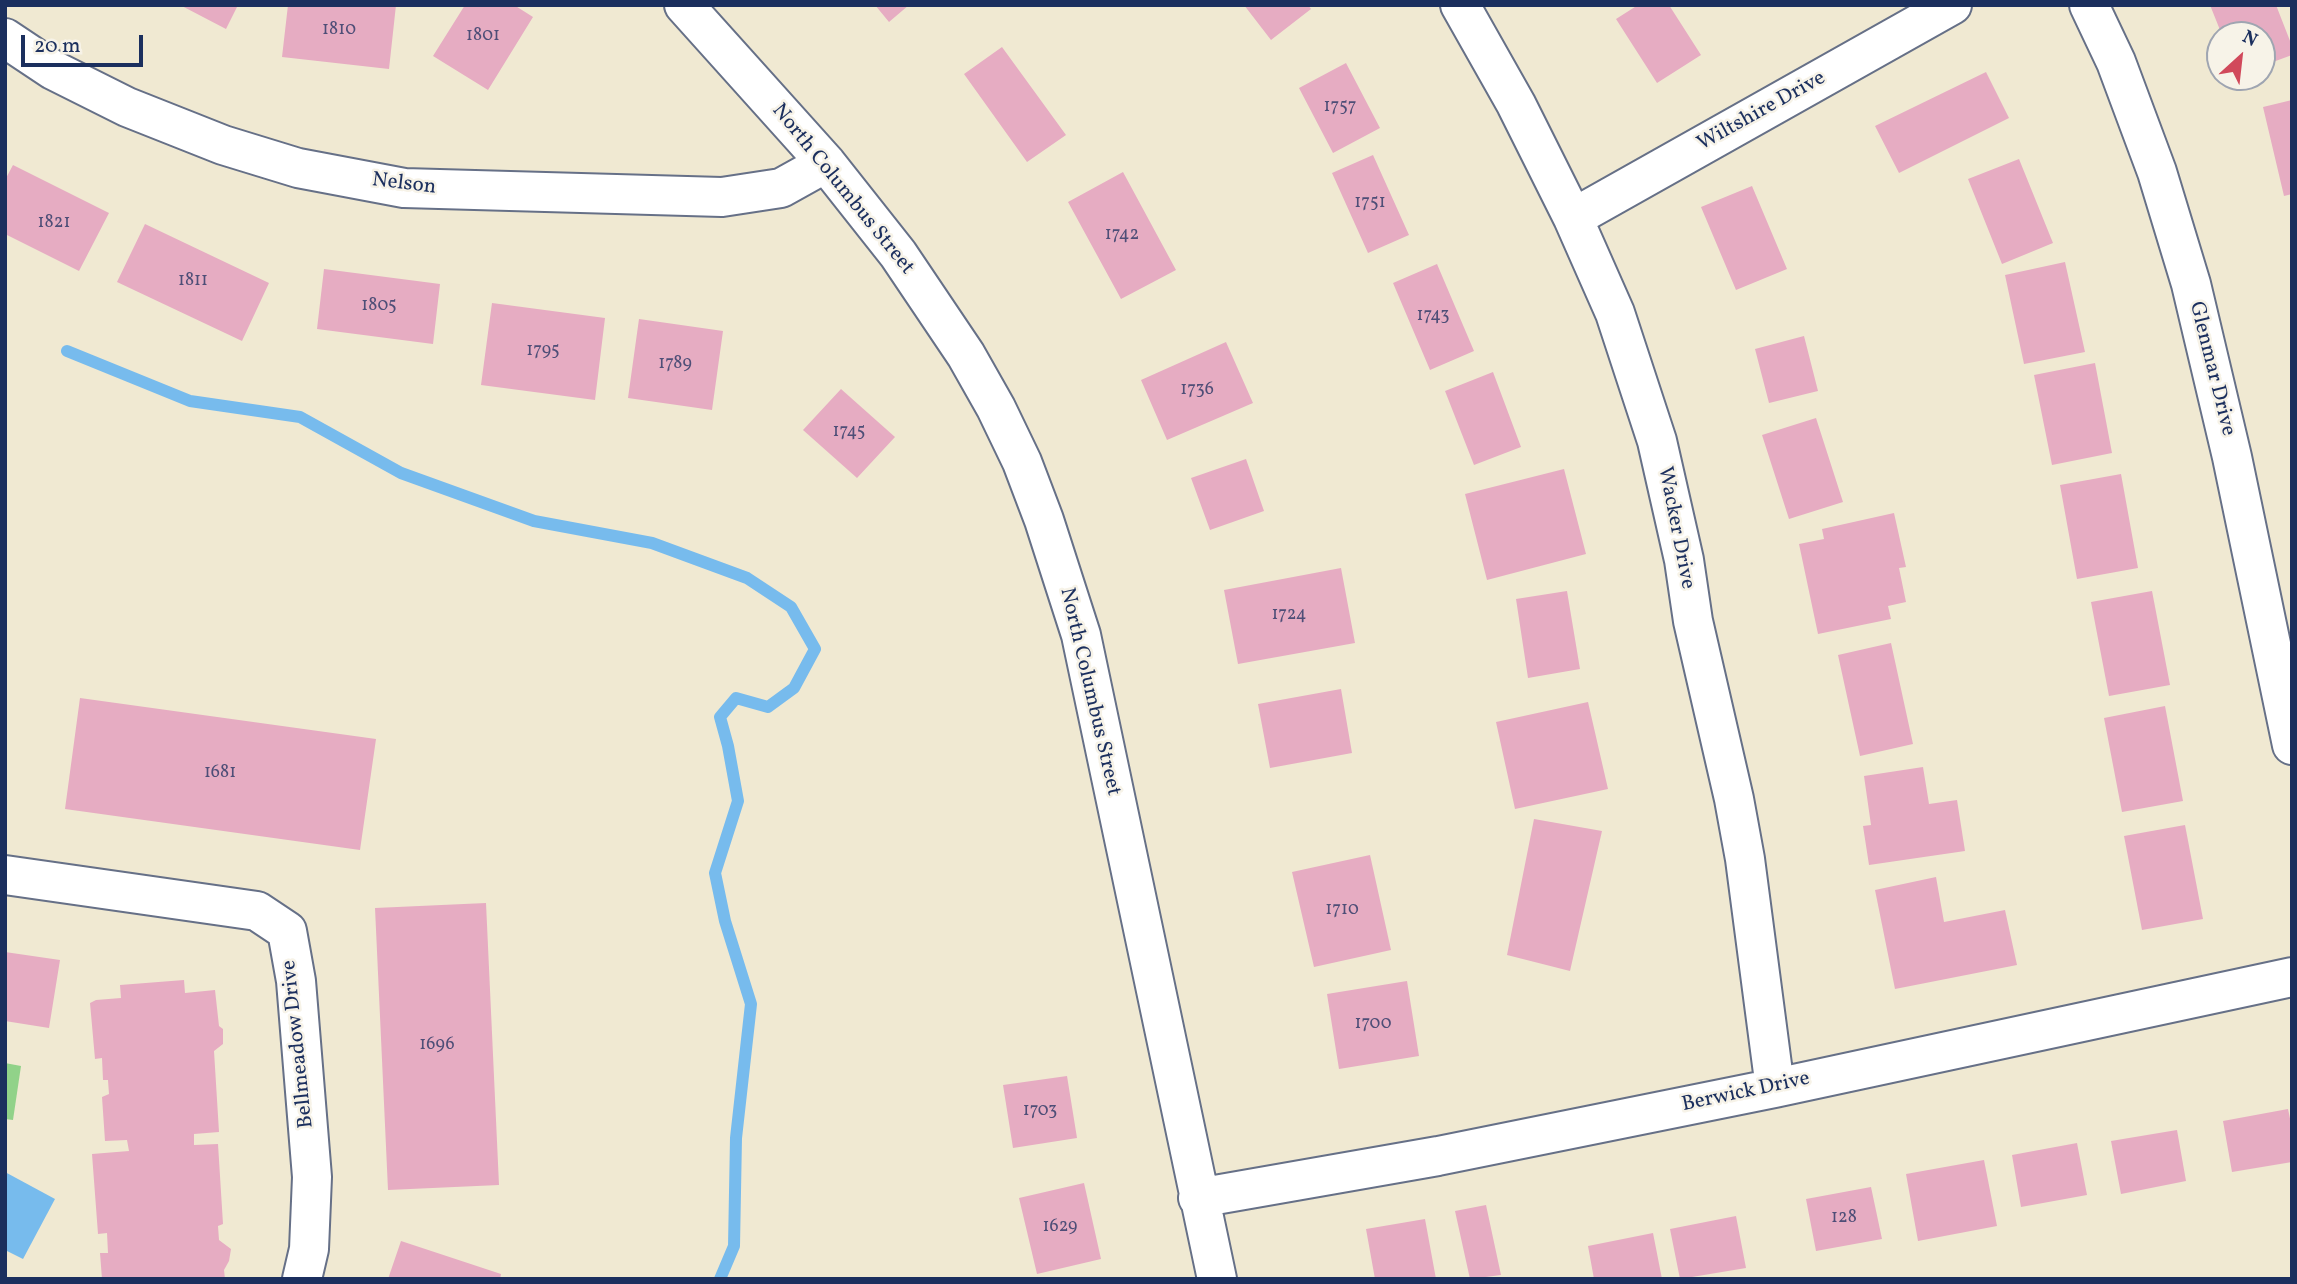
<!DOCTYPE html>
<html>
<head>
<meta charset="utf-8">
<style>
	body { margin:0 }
	#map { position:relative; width:2297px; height:1284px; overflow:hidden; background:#f0e9d2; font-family:Vollkorn,serif }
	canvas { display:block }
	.frame { position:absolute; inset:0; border:7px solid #1b2f5e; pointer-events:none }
	.north { position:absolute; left:2206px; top:21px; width:70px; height:70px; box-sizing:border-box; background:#f7f3e8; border:2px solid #9fa5b1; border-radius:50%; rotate:27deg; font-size:19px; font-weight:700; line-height:28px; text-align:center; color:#1b2f5e }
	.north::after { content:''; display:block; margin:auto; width:24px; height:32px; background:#d1495b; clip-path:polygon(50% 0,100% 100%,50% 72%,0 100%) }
	.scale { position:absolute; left:21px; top:35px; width:122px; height:32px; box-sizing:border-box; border:4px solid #1b2f5e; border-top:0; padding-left:9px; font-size:21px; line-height:24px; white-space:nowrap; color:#1b2f5e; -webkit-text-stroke:5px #f7f3e8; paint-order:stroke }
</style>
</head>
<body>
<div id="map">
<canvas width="2297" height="1284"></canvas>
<div class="frame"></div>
<div class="north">N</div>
<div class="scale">20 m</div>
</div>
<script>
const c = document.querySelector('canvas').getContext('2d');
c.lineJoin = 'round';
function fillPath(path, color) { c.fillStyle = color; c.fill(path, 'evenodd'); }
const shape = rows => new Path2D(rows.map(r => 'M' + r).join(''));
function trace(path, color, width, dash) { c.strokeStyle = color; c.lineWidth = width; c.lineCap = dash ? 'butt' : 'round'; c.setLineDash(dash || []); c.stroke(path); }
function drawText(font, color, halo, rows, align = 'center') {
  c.font = font + ' Vollkorn,serif'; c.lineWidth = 5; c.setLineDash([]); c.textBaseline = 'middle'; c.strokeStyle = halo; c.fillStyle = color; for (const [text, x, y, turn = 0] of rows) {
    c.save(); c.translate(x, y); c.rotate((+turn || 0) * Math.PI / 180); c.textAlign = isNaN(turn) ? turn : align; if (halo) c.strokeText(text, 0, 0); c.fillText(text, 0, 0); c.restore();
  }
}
fillPath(shape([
	[5,1063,21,1066,13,1120,5,1119]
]), '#91d289');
fillPath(shape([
	[5,1172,55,1199,23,1259,5,1250]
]), '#77bbed');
trace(shape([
	[67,351,190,401,300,417,401,473,534,521,652,543,747,578,791,607,815,649,794,688,768,707,736,698,720,717,728,746,738,801,715,873,725,921,751,1004,736,1138,734,1246,720,1279]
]), '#77bbed', 12);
fillPath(shape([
	[180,5,238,5,226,29],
	[288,5,396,5,389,69,282,57],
	[465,5,514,5,533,17,488,90,433,56],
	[875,5,909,5,889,22],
	[1244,5,1308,5,1311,9,1271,40],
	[1638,5,1669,5,1701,55,1657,83,1616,19],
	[2210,5,2276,5,2292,46,2292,55,2262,66,2262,35,2222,35],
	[1002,47,1066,135,1027,162,964,74],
	[1346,63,1380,128,1333,153,1299,88],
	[1986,72,2009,118,1899,173,1875,126],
	[2292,100,2292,194,2284,196,2263,107],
	[1373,155,1409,235,1368,253,1332,173],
	[2019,159,2053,243,2002,264,1968,179],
	[13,165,109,213,79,271,5,234,5,180],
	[1123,172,1176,270,1121,299,1068,202],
	[1752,186,1787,269,1736,290,1701,207],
	[145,224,269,283,242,341,117,282],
	[2065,262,2085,352,2024,364,2005,275],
	[1437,264,1474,351,1430,370,1393,283],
	[324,269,440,284,433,344,317,329],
	[492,303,605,318,595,400,481,385],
	[639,319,723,331,712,410,628,398],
	[1804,336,1818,391,1769,403,1755,349],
	[1226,342,1253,403,1167,440,1141,380],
	[2095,363,2112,453,2052,465,2034,375],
	[1493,372,1521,447,1474,465,1445,391],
	[841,389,895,437,857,478,803,430],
	[1816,418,1843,502,1789,519,1762,435],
	[1246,459,1264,511,1210,530,1191,478],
	[1564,469,1586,554,1487,580,1465,494],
	[2121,474,2138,568,2077,579,2060,485],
	[1894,513,1906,567,1899,568,1906,602,1888,606,1891,619,1818,634,1799,544,1824,539,1822,529],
	[1341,568,1355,643,1238,664,1224,590],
	[1567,591,1580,669,1528,678,1516,599],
	[2152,591,2170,685,2109,696,2091,602],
	[1891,643,1913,744,1860,756,1838,655],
	[1341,689,1352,753,1270,768,1258,704],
	[80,698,376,739,360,850,65,809],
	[1588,702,1608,789,1515,809,1496,722],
	[2165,706,2183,801,2122,812,2104,718],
	[1923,767,1929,804,1957,800,1965,851,1869,865,1863,826,1871,825,1864,776],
	[1534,819,1602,831,1570,971,1507,955],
	[2185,825,2203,919,2142,930,2124,836],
	[1370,855,1391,950,1314,967,1292,872],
	[1936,877,1944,922,2005,910,2017,965,1895,989,1875,890],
	[486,903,499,1185,388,1190,375,908],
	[5,952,60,960,49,1028,5,1021],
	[184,980,185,993,215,990,219,1026,223,1029,223,1044,214,1051,219,1132,194,1134,194,1145,218,1144,223,1224,218,1226,219,1240,231,1249,229,1261,224,1270,225,1279,102,1279,100,1253,108,1253,107,1233,98,1234,92,1154,129,1151,127,1140,105,1141,102,1097,109,1094,108,1080,103,1080,102,1058,95,1059,90,1003,96,1000,121,998,120,985],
	[1407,981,1419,1056,1339,1069,1327,994],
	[1067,1076,1077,1138,1013,1148,1003,1085],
	[2288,1109,2292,1128,2292,1162,2232,1172,2223,1121],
	[2177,1130,2186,1181,2121,1194,2111,1141],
	[2077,1143,2087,1195,2021,1207,2012,1155],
	[1984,1160,1997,1226,1918,1241,1906,1174],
	[1084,1183,1101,1259,1037,1274,1019,1198],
	[1871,1187,1882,1239,1816,1251,1806,1199],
	[1486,1205,1501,1275,1470,1279,1455,1211],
	[1736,1216,1746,1268,1680,1279,1670,1229],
	[1425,1219,1436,1279,1375,1279,1366,1229],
	[1653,1233,1662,1279,1594,1279,1588,1246],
	[401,1241,501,1274,500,1279,388,1279]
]), '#e6acc2');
const street = shape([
	[684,5,826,163,898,254,966,355,996,408,1022,462,1044,520,1081,635,1217,1279],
	[1460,5,1516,104,1573,218,1615,313,1657,441,1684,560,1693,621,1734,799,1745,859,1775,1088],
	[2089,5,2116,62,2157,172,2191,284,2232,457,2292,745],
	[5,38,53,70,127,107,223,145,298,168,404,188,722,197,781,188,826,163],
	[1573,218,1952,5],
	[5,875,257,911,287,931,296,981,312,1177,309,1249,302,1279],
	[1198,1198,1438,1156,1775,1088,2292,977]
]);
trace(street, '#667087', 42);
trace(street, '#fff', 38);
drawText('18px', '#4e4e77', null, [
	["1810",339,31],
	["1801",483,37],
	["1757",1340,108],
	["1751",1370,204],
	["1821",54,224],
	["1742",1122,236],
	["1811",193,282],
	["1805",379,307],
	["1743",1433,317],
	["1795",543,352],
	["1789",675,365],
	["1736",1197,391],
	["1745",849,433],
	["1724",1289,616],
	["1681",220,774],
	["1710",1342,911],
	["1700",1373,1025],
	["1696",437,1046],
	["1703",1040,1112],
	["128",1844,1219],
	["1629",1060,1228]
]);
drawText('21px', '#1b2f5e', '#f7f3e8', [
	["Wiltshire Drive",1762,112,-29],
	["Nelson",404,185,7],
	["North Columbus Street",842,190,51],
	["Glenmar Drive",2211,369,76],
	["Wacker Drive",1675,528,79],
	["North Columbus Street",1089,692,77],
	["Bellmeadow Drive",299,1044,-96],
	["Berwick Drive",1746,1093,-12]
]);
</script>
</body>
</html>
